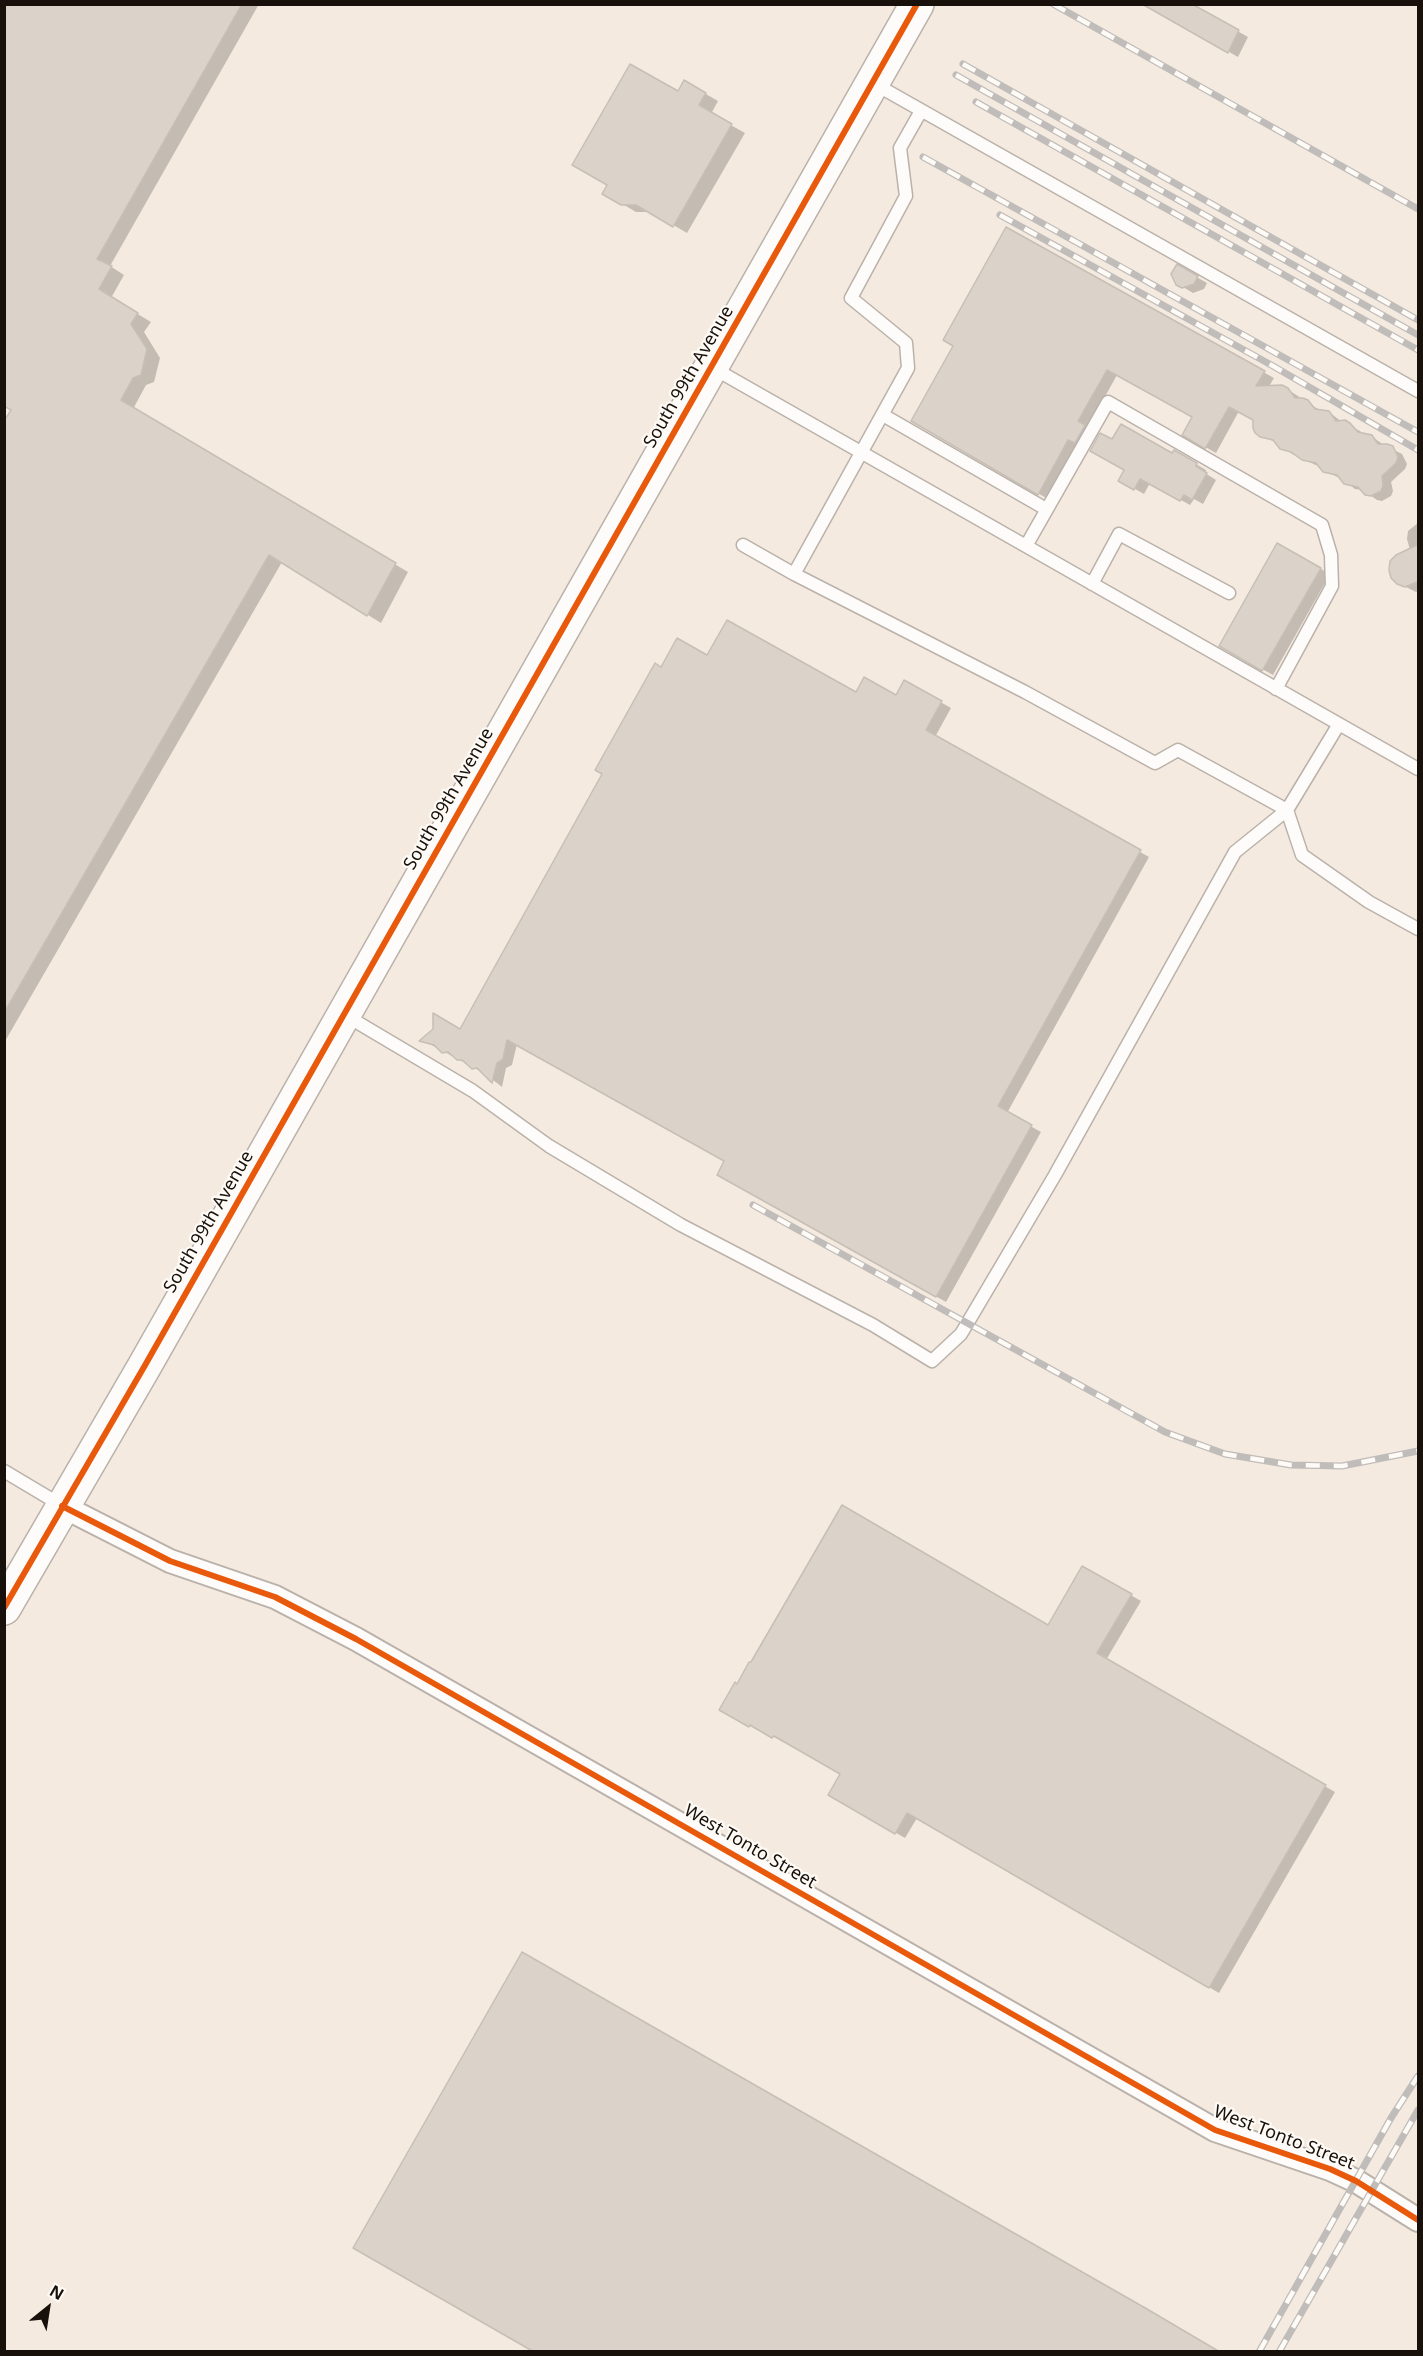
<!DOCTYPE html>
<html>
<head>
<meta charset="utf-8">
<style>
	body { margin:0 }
	#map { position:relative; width:1423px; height:2356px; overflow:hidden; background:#f5eadf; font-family:"Noto Sans",sans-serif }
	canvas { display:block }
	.frame { position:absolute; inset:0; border:6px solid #18110b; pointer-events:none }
	.north { position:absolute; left:18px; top:2278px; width:60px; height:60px; -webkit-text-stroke:4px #fefaf6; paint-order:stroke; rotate:30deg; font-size:16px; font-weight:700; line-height:24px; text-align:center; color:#18110b }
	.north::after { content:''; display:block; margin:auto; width:21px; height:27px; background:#18110b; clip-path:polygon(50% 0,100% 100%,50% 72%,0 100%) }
</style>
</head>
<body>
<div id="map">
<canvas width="1423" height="2356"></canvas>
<div class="frame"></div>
<div class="north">N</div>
</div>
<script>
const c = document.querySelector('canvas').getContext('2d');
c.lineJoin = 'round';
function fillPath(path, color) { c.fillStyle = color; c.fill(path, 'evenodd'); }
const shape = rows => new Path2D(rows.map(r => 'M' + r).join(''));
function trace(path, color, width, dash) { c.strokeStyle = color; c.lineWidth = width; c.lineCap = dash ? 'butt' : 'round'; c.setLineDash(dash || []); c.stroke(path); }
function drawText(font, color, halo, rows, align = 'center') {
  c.font = font + ' "Noto Sans",sans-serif'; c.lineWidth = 4.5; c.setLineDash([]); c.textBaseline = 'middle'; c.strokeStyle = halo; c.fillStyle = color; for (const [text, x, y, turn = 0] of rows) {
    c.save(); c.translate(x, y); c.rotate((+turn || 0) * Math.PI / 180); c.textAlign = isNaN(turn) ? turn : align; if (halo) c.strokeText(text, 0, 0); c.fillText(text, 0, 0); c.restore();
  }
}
fillPath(shape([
	[4,4,259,4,110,266,124,275,111,298,151,322,144,332,160,358,154,382,146,385,133,409,408,572,381,623,282,562,4,1043,4,424,13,410],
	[1145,4,1189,4,1248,37,1238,57],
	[685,82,718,101,711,114,745,133,687,233,651,212,636,212,604,193],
	[1006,229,1274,378,1268,388,1287,389,1321,411,1329,412,1342,422,1360,431,1364,435,1371,436,1384,445,1402,454,1407,464,1405,469,1391,482,1393,491,1391,496,1382,501,1377,500,1363,490,1355,489,1342,479,1324,471,1320,467,1292,454,1278,443,1261,436,1255,420,1239,411,1216,453,1184,435,1194,417,1117,375,1048,499,913,421,955,345],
	[1177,266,1207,283,1204,289,1193,293,1183,287],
	[1113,441,1173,455,1175,452,1206,470,1205,473,1216,480,1203,504,1194,499,1190,505,1150,483,1144,494,1130,486,1126,470],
	[1418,523,1418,591,1416,592,1398,583,1410,550,1407,539,1408,531],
	[1278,545,1330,574,1273,675,1221,646],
	[708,657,856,694,897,697,905,682,951,708,935,737,1149,857,1007,1113,1041,1132,946,1302,719,1174,726,1161,517,1044,512,1065,506,1068,502,1087,484,1073,422,1040,460,1031,662,669],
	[1083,1568,1141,1601,1106,1660,1335,1792,1219,1993,917,1818,905,1838,830,1795,842,1774,784,1740,783,1742,760,1729,759,1731,721,1709,1049,1627]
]), '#0003');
const building = shape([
	[4,4,242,4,97,259,112,266,99,289,138,313,131,324,147,349,141,375,133,378,121,400,396,563,367,616,269,555,4,1013,4,421,11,410,4,406,4,4],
	[1142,4,1192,4,1239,30,1228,53,1142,4],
	[630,64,678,91,684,80,706,93,699,105,732,124,673,227,636,205,621,205,602,194,607,185,572,165,630,64],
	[1006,227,1265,371,1256,386,1282,385,1288,388,1295,398,1303,398,1308,400,1315,409,1329,411,1336,421,1345,420,1350,423,1358,432,1372,435,1378,444,1387,444,1393,446,1398,457,1396,463,1382,476,1383,485,1381,491,1371,496,1365,495,1358,487,1344,484,1337,475,1323,472,1316,463,1302,460,1291,452,1280,449,1273,440,1260,437,1255,433,1253,428,1253,420,1229,407,1205,449,1182,435,1192,417,1107,370,1078,421,1085,425,1075,443,1068,440,1038,495,911,421,953,346,943,340,1006,227],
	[1177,264,1198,276,1194,284,1182,288,1176,285,1171,274,1177,264],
	[1121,424,1172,453,1174,450,1197,463,1196,466,1207,473,1192,500,1184,495,1180,501,1140,479,1134,490,1118,481,1124,470,1090,451,1100,433,1112,439,1121,424],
	[1277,543,1321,568,1262,671,1219,646,1277,543],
	[1419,544,1419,581,1405,587,1397,584,1391,578,1389,570,1390,561,1396,555,1419,544],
	[727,620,856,692,864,677,896,695,904,680,942,701,926,730,1141,850,998,1106,1032,1125,936,1297,717,1175,724,1161,507,1040,503,1059,497,1063,492,1083,477,1068,472,1069,462,1060,457,1060,448,1052,442,1053,434,1045,419,1041,433,1029,433,1013,460,1029,602,774,595,770,655,663,661,667,677,638,707,655,727,620],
	[842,1505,1048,1625,1082,1566,1132,1594,1097,1653,1326,1785,1209,1988,907,1813,895,1834,828,1795,840,1774,774,1736,772,1738,750,1725,749,1727,719,1710,735,1682,737,1684,749,1662,751,1662,842,1505],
	[522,1952,1147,2309,1220,2352,534,2352,353,2248,522,1952]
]);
fillPath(building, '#dbd2ca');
trace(building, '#c7bfb6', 1.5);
const service = shape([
	[873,83,1418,391],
	[921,111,900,148,906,196,851,298,906,343,908,368,794,574,1025,692,1155,763,1178,750,1287,810,1339,724],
	[713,368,1418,769],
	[883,415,1046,509],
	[743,545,794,574],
	[1026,546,1108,402,1322,525,1331,555,1332,586,1276,689],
	[1092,584,1119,534,1229,593],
	[345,1015,473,1091,549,1146,681,1225,873,1325,932,1361,961,1334,1055,1175,1235,852,1287,810,1302,855,1369,902,1418,929],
	[4,1471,61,1505]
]);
const minor = shape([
	[62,1506,170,1561,275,1597,356,1639,1215,2130,1330,2169,1356,2181,1418,2220]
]);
const secondary = shape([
	[4,1608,144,1367,917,4]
]);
trace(service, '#bab2aa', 15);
trace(minor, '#bab2aa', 26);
trace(secondary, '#bab2aa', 36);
trace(service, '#fefcfa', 12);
trace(minor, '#fefcfa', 22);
trace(secondary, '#fefcfa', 33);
const rail = shape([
	[1053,4,1418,209],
	[963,64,1418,320],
	[956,75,1418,335],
	[976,102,1418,350],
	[923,157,1418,432],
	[1000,215,1273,366,1418,450],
	[753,1205,1165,1432,1225,1454,1291,1465,1342,1466,1418,1451],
	[1259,2352,1391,2118,1418,2076],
	[1279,2352,1418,2110]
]);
trace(rail, '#bfbcba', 7);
trace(rail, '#fefaf6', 4.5, [14]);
trace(shape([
	[62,1506,170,1561,275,1597,356,1639,1215,2130,1330,2169,1356,2181,1418,2220],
	[4,1608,144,1367,917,4]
]), '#e8590c', 6);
drawText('18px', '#18110b', '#fefaf6', [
	["South 99th Avenue",689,377,-60],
	["South 99th Avenue",449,799,-60],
	["South 99th Avenue",209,1222,-60],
	["West Tonto Street",750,1847,30],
	["West Tonto Street",1284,2138,21]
]);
</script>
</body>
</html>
